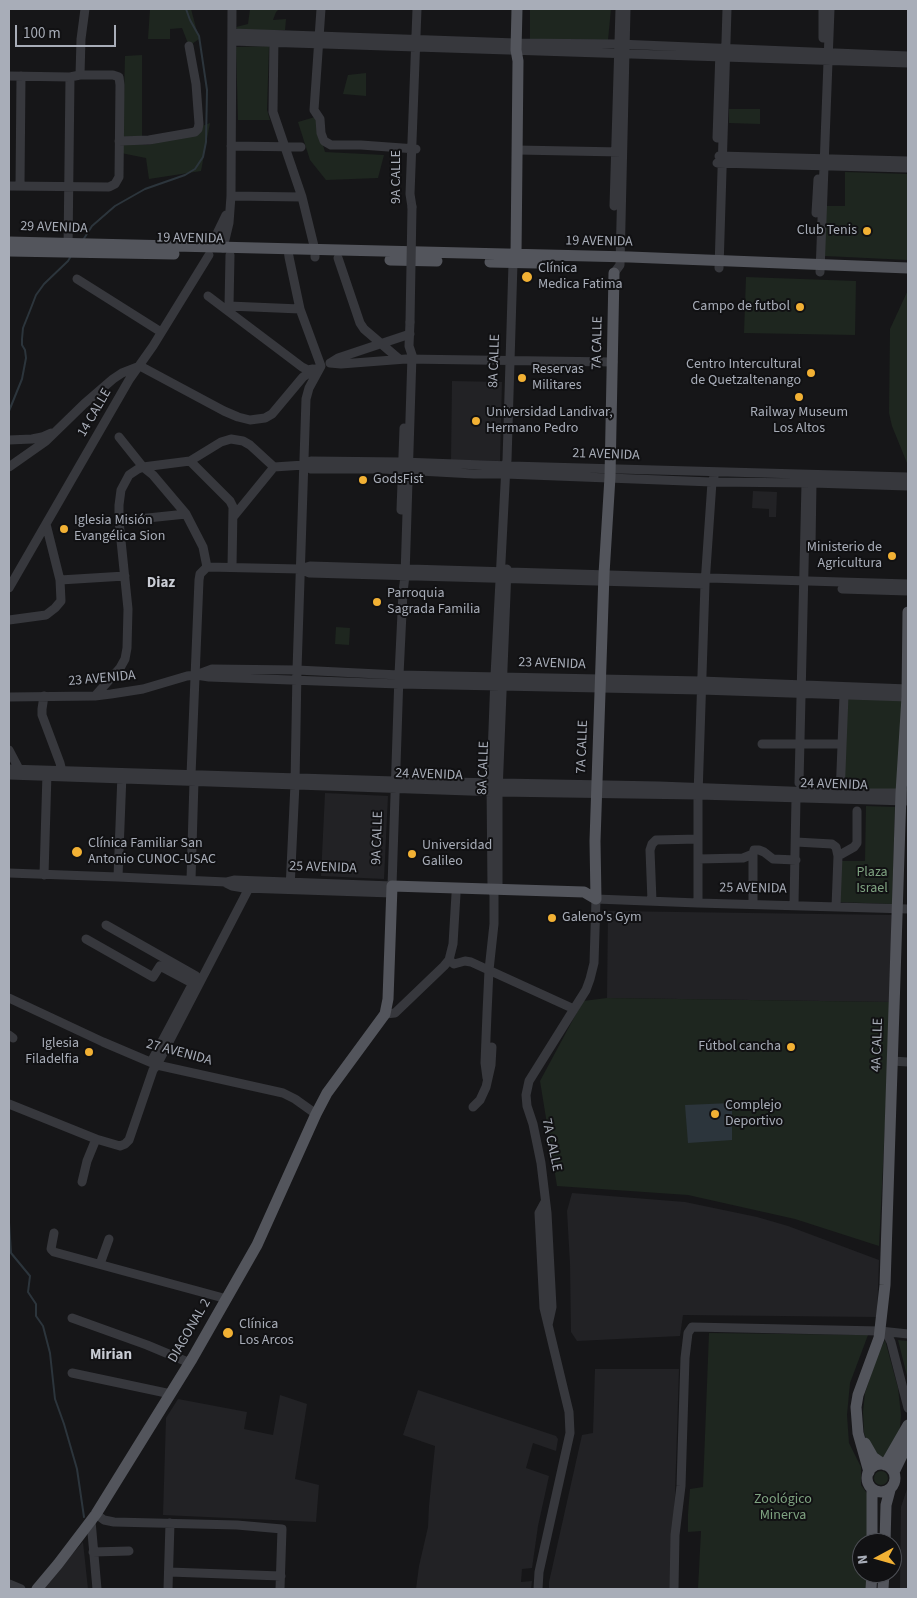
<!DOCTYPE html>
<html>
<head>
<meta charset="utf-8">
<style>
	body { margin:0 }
	#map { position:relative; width:917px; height:1598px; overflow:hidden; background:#161618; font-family:"Source Sans 3",sans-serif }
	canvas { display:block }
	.frame { position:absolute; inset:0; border:10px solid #a8adb8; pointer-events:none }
	.north { position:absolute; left:852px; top:1533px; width:50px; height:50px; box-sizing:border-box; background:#111113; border:1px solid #4d4f55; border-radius:50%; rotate:264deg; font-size:14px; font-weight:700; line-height:20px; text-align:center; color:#a8adb8 }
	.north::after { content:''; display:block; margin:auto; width:18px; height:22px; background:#f2b134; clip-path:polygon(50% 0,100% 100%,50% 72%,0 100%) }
	.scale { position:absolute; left:15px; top:25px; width:101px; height:22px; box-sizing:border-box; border:2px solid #a8adb8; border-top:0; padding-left:6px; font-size:15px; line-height:18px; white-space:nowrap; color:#a8adb8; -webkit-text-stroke:4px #111113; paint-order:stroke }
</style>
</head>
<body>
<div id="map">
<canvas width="917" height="1598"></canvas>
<div class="frame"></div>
<div class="north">N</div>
<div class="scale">100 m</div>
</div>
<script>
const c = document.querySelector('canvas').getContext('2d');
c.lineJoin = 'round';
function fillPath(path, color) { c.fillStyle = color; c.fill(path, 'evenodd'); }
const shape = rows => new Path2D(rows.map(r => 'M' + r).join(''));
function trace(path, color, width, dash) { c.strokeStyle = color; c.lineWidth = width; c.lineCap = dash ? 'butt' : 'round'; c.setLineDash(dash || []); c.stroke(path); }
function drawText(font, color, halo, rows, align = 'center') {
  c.font = font + ' "Source Sans 3",sans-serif'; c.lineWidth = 4; c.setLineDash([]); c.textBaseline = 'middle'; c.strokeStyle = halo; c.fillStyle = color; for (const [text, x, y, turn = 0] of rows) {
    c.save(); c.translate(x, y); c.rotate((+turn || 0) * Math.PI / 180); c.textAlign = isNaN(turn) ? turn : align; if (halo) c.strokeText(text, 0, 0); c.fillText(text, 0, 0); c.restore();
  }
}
fillPath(shape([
	[452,381,502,382,500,461,451,460],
	[753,491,777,492,776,517,769,517,769,509,752,508],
	[325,793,388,796,384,879,321,876],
	[608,911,892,915,891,1002,607,998],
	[572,1193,685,1202,757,1217,788,1226,879,1260,877,1317,683,1315,680,1336,577,1341,571,1332,570,1264,567,1211],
	[595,1369,679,1369,672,1589,549,1589,549,1582,582,1435,593,1433],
	[418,1390,556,1436,558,1439,556,1451,533,1443,526,1468,549,1476,538,1526,532,1568,522,1569,521,1582,532,1581,531,1589,416,1589,419,1566,428,1527,429,1506,435,1446,403,1435],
	[280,1395,307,1404,295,1479,319,1485,316,1522,163,1515,166,1418,178,1399,247,1412,244,1429,273,1435],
	[908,1486,908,1589,900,1589,901,1507],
	[83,1542,88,1589,41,1589,57,1571]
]), '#222225');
fillPath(shape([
	[150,9,191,9,199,39,189,46,182,28,170,29,170,39,148,39],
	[250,9,279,9,276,12,273,20,286,19,285,30,240,33,236,27,248,24],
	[530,9,611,9,608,40,530,39],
	[269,46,267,110,270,120,238,120,236,47],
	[142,55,142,136,123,137,125,56],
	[366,73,366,96,343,94,348,75],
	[729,109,760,109,760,124,729,123],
	[315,117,325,152,384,155,378,178,326,180,310,160,298,122],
	[210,123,201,171,149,179,146,158,121,153,124,143,149,145],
	[845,172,908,174,908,260,825,256,825,206,845,206],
	[746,277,856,281,855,335,744,333],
	[908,290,908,442,907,463,892,426,889,413,890,329],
	[336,627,350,628,349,645,335,644],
	[845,695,907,697,901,793,841,792],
	[866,806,895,807,892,904,838,902,839,861,865,861],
	[607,998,891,1002,879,1246,795,1219,688,1195,557,1186,540,1081,583,1001],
	[709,1333,868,1335,850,1383,847,1415,849,1443,861,1467,861,1485,869,1496,867,1543,862,1543,862,1573,867,1573,866,1589,698,1589,701,1531,688,1532,688,1514,690,1489,703,1487],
	[885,1340,898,1388,901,1415,899,1437,883,1458,869,1447,864,1433,863,1412,865,1393,878,1354],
	[898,1340,908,1341,908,1380],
	'874 1478a7 7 0 1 1 14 0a7 7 0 1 1-14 0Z'
]), '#1e261f');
fillPath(shape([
	[732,1103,732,1140,688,1143,685,1105]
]), '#2c353c');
trace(shape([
	[83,240,92,226,115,206,145,189,185,175,195,169,203,157,206,142,207,90,199,36,190,20,186,9],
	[9,411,22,379,26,358,25,350,22,345,22,339,23,328,31,308,36,295,44,284,68,261,71,256],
	[9,1222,11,1253,30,1276,28,1292,36,1304,36,1316,43,1326,50,1353,55,1399,64,1424,77,1469,84,1517]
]), '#2c353c', 2);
trace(shape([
	[321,9,314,110,320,119,321,133,324,141,331,145,361,145,416,149],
	[232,33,516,43,618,44,908,56],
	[274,38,273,112,302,197,315,250,315,257],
	[823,38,823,9],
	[232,41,908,63],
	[80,75,81,39,85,9],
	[9,76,70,77,80,75,113,75,119,77,120,85,119,177,115,184,109,187,9,186],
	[717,138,720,51],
	[119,141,149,140,195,132,198,129,199,124,196,84,189,46],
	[231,146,301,147],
	[517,150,621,152],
	[719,156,908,161],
	[717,163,908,168],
	[20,186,21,76],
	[231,196,302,197],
	[614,206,620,9],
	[412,207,410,194,417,9],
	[816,213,818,179],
	[210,248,226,215],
	[223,248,229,223,231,196,232,9],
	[288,249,289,257,300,309,321,366],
	[68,250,70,77],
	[338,258,360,323,364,329,399,359],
	[719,268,727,9],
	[820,272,830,9],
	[614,273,620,265,626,9],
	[77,279,161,332],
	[208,296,302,367,308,370,313,369],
	[229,306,230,255],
	[227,309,229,306,300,309],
	[330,363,341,364,406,359,613,362],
	[330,363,338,358,410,334],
	[119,437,143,467,153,475,186,514,203,547,207,567],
	[9,440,32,439,42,437,51,433],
	[190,461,230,501,233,507,232,567],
	[304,465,311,469,383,469,474,474,505,474,712,482,812,483,908,486],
	[9,467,46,441,84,404,113,379,122,373,140,366,224,411,238,417,250,420,265,418,272,414,303,377,315,369],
	[274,467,304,465,311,461,402,462,510,466,908,477],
	[401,510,404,428],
	[234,516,274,467],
	[119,521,186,514],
	[811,546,812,483],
	[300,569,309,573,704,584],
	[60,580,125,576],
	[9,588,129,380,153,346,209,255],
	[842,589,908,591],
	[9,620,46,615,55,608,61,601,60,580,46,524],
	[196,675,212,669,297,670,399,675,701,681,908,689],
	[44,696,42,709,42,715,60,763,63,775],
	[95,696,120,668,125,659,127,648,128,609,119,521,119,505,121,490,129,475,138,469,143,467,190,461,221,442,231,439,243,441,250,445,274,467],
	[9,697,95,696,111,694,143,689,187,676,196,675,209,677,399,684,701,690,908,697],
	[762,744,842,744],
	[9,750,19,769],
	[9,769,395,781,659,786,840,793,908,793],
	[9,775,498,792,698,795,908,801],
	[799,783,806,483],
	[840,796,844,695],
	[796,842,832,844,836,847,838,856,854,847,857,843,857,811],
	[753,854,754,850,759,850,764,852,773,859,796,860],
	[698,859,743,858,753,854,753,904],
	[9,873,118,877,226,882,234,880,392,886,399,675,403,592,405,576,412,355,409,346,410,322],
	[44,875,47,773],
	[118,877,122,774],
	[191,880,194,781,191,775,199,580,200,574,207,567,300,569,310,566,908,584],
	[226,883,232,886,244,888,392,893],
	[290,889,295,784,297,670,306,399,309,388,321,366],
	[498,889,498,792,507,569],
	[652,901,650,850,652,844,656,840,698,839],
	[698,903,698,795,705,584,712,482,714,477],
	[794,905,796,798],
	[836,907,838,856],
	[106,925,196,976],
	[86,939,153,977,160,966,192,983],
	[449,960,454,964,465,961,471,962,574,1009],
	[9,998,103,1042,157,1065,283,1093,295,1099,316,1114],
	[385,1014,395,1013,444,966,449,960,453,944,456,894],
	[9,1035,13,1038],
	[892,1061,908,1062],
	[151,1062,195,979],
	[487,1078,485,1063,487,1013,489,970,494,924,494,895,492,889,491,783,495,676,506,466,507,460,513,263],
	[9,1104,96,1139,120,1146,125,1144,129,1140,153,1070,157,1065,249,888,250,881],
	[473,1107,480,1100,486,1087,491,1065,492,1047],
	[82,1182,87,1161,96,1139],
	[54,1233,51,1249,54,1252,227,1299],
	[100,1264,109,1239],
	[72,1318,147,1345,190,1363],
	[548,1325,552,1307,547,1213,541,1163,533,1124,527,1106,526,1095,529,1081,574,1009,586,990,590,979,594,963,596,899,698,903,908,909],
	[886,1332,891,1342,908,1408],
	[72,1373,171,1394],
	[96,1514,104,1520,114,1522,237,1525,282,1529,280,1589],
	[91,1521,97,1589],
	[93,1552,129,1551],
	[169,1572,281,1576],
	[9,1584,21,1589],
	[168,1589,170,1523],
	[538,1589,539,1572,570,1433,569,1412,544,1308,539,1213,545,1202],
	[674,1589,675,1535,681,1486,685,1358,688,1333,692,1327,880,1331,908,1334]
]), '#37383d', 9);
trace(shape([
	[9,242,630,257,908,268],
	[9,251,174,254],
	[516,255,518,61,516,50,517,9],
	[390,260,437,261],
	[490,262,537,263],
	[596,899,595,841,604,574,610,477,614,273],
	[865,1443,873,1457,883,1464],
	'867 1478a14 14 0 1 1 28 0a14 14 0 1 1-28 0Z',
	[885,1465,908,1425],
	[869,1472,858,1433,856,1407,858,1395,879,1338,885,1285,901,793,907,697,908,612],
	[894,1472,908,1443],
	[872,1489,872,1543],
	[885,1543,886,1505,890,1490],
	[37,1589,58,1564,96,1514,192,1359,257,1245,316,1114,327,1093,385,1014,388,999,392,886,584,892,596,899],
	[871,1589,872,1573],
	[883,1589,884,1573]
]), '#53555c', 11);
trace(shape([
	[410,322,412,207]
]), '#37383d', 9);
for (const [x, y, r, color] of [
	[867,231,5,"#f2b134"],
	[527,277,6,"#f2b134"],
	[800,307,5,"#f2b134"],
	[811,373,5,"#f2b134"],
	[522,378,5,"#f2b134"],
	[799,397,5,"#f2b134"],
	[476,421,5,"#f2b134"],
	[363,480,5,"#f2b134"],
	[64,529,5,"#f2b134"],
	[892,556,5,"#f2b134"],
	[377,602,5,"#f2b134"],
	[77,852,6,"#f2b134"],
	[412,854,5,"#f2b134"],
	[552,918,5,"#f2b134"],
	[791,1047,5,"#f2b134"],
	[89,1052,5,"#f2b134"],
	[715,1114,5,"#f2b134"],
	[228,1333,6,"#f2b134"]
]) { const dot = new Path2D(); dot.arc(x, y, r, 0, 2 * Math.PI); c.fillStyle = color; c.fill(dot); trace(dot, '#111113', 2); }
drawText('14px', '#a8adb8', '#111113', [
	["9A CALLE",397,177,-90],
	["29 AVENIDA",54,228,2],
	["19 AVENIDA",190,239,1],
	["19 AVENIDA",599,242,1],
	["7A CALLE",598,343,-89],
	["8A CALLE",495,361,-88],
	["14 CALLE",95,413,-60],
	["21 AVENIDA",606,455,2],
	["23 AVENIDA",552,664,2],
	["23 AVENIDA",102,679,-5],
	["7A CALLE",583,747,-88],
	["8A CALLE",484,768,-88],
	["24 AVENIDA",429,775,2],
	["24 AVENIDA",834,785,2],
	["9A CALLE",378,838,-88],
	["25 AVENIDA",323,868,2],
	["25 AVENIDA",753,889,1],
	["4A CALLE",878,1045,-88],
	["27 AVENIDA",179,1053,15],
	["7A CALLE",551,1145,78],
	["DIAGONAL 2",190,1331,-60]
]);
drawText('14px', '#a8adb8', '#111113', [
	["Club Tenis",857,231,"right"],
	["Clínica",538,269],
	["Medica Fatima",538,285],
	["Campo de futbol",790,307,"right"],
	["Centro Intercultural",801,365,"right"],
	["de Quetzaltenango",801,381,"right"],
	["Reservas",532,370],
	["Militares",532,386],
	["Universidad Landivar,",486,413],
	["Hermano Pedro",486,429],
	["Railway Museum",799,413,"center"],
	["Los Altos",799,429,"center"],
	["GodsFist",373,480],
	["Iglesia Misión",74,521],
	["Evangélica Sion",74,537],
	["Ministerio de",882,548,"right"],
	["Agricultura",882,564,"right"],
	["Parroquia",387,594],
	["Sagrada Familia",387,610],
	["Clínica Familiar San",88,844],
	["Antonio CUNOC-USAC",88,860],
	["Universidad",422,846],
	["Galileo",422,862],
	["Galeno's Gym",562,918],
	["Iglesia",79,1044,"right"],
	["Filadelfia",79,1060,"right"],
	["Fútbol cancha",781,1047,"right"],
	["Complejo",725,1106],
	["Deportivo",725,1122],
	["Clínica",239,1325],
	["Los Arcos",239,1341]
], 'left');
drawText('14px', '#7fa381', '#111113', [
	["Plaza",872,873],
	["Israel",872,889],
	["Zoológico",783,1500],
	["Minerva",783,1516]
]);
drawText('bold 15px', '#c9ccd4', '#111113', [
	["Diaz",161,584],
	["Mirian",111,1356]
]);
</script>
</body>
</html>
